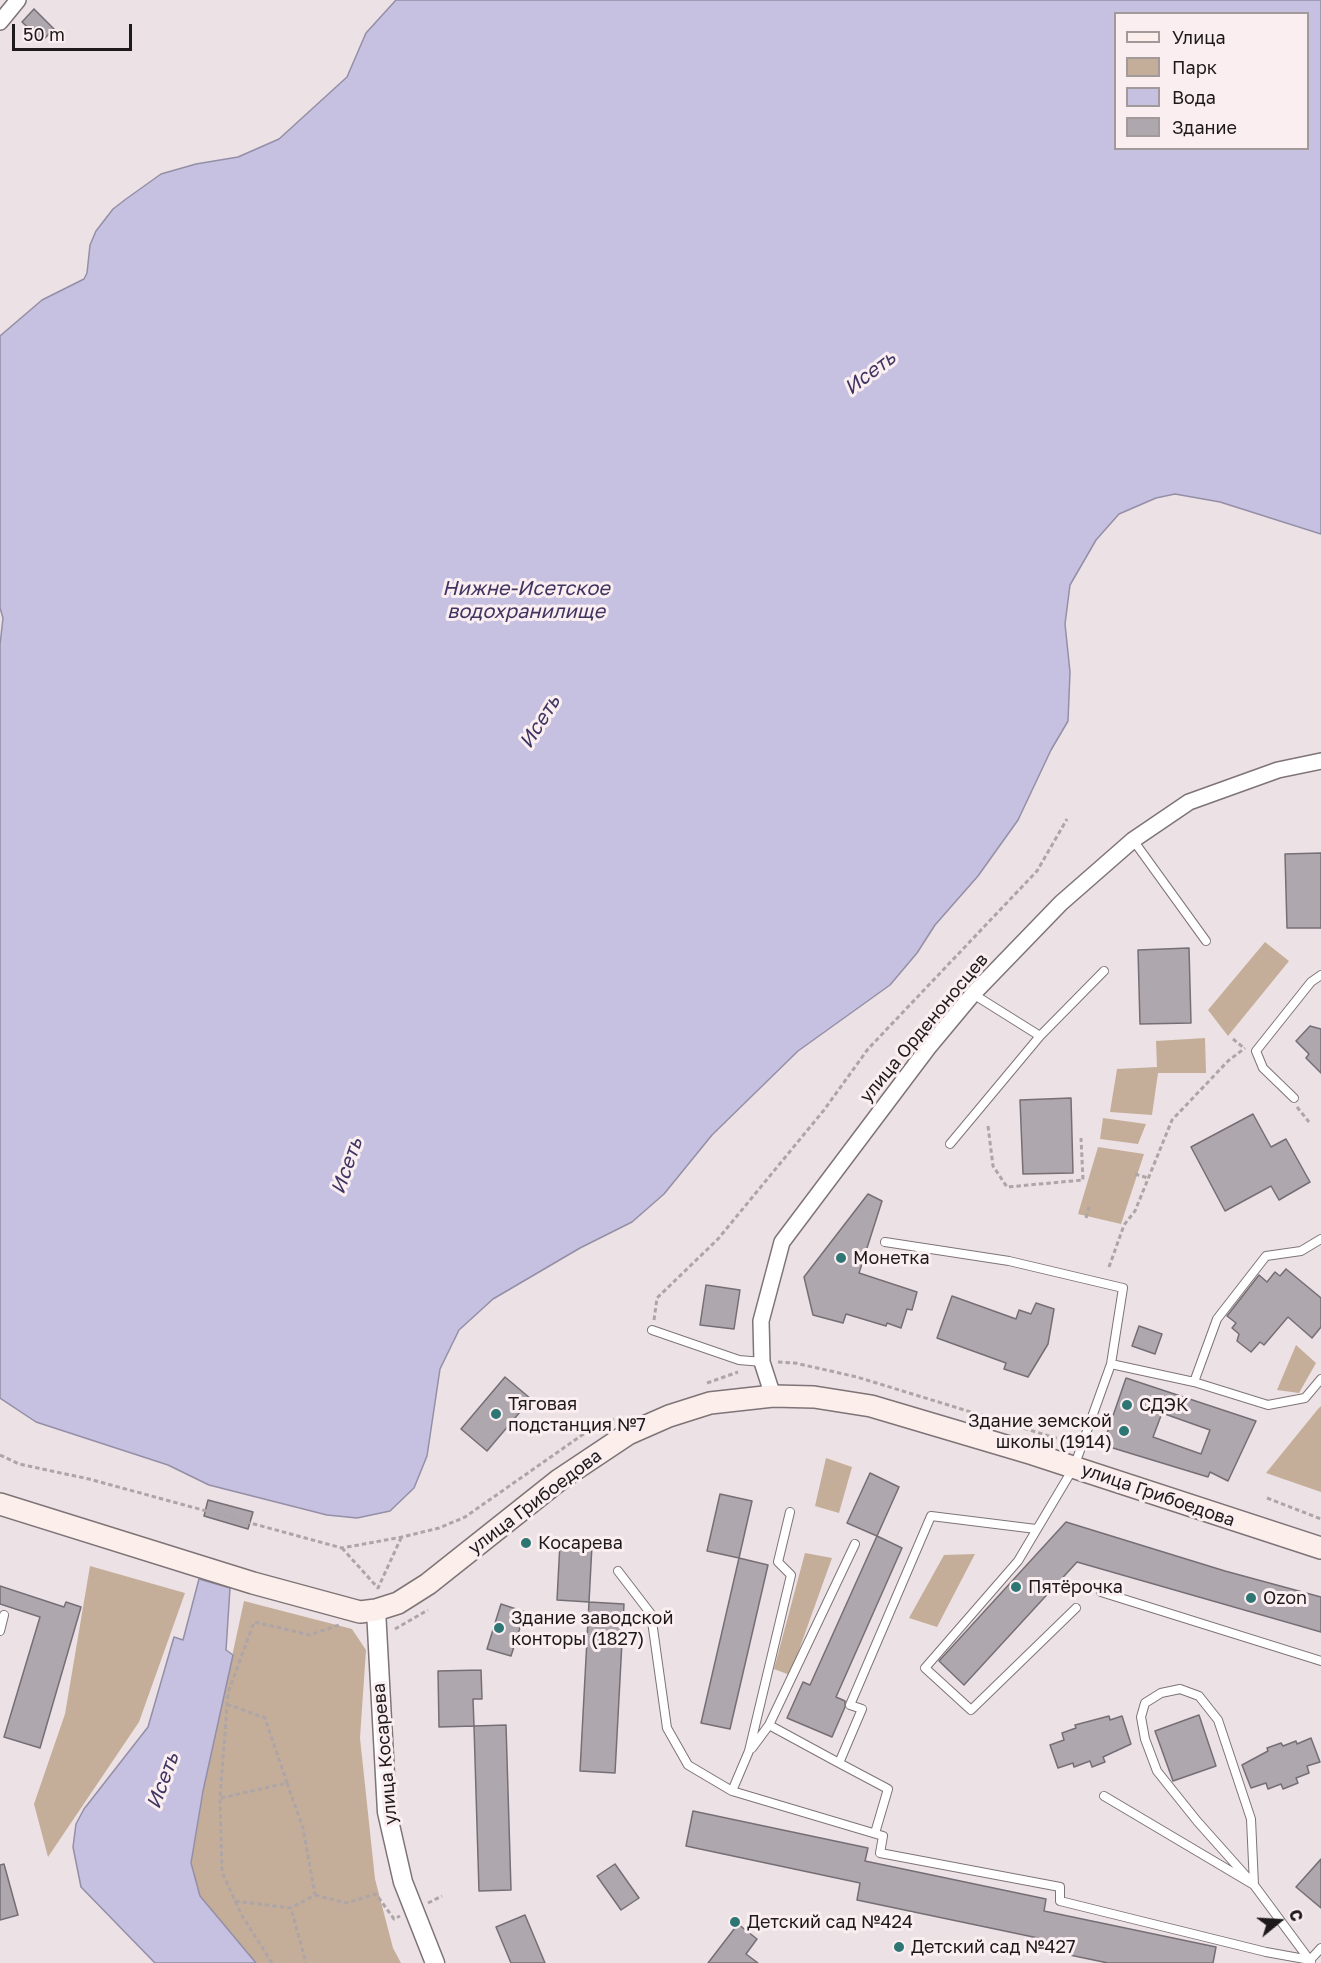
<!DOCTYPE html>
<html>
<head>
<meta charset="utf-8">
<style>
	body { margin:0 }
	#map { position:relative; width:1321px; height:1963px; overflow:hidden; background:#ece1e4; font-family:"Golos Text",sans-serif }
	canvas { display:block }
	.legend { position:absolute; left:1114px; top:12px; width:195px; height:138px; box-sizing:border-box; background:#faeef1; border:2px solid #a2999b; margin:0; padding:8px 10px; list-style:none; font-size:18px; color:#1e1a1b }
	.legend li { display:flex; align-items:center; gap:12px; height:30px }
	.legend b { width:30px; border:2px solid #a2999b }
	.north { position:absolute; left:1249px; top:1891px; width:60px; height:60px; -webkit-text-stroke:4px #faeef1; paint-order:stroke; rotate:72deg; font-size:16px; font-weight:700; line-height:24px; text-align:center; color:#1e1a1b }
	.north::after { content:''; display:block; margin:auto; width:21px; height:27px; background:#1e1a1b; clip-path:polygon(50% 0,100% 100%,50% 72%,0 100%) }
	.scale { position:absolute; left:12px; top:24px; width:120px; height:27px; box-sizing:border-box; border:3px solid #1e1a1b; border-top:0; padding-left:8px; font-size:18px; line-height:21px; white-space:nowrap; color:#1e1a1b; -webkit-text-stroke:4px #faeef1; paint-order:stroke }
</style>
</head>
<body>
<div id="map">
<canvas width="1321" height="1963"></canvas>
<ul class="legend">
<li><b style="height:8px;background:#fceeeb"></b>Улица</li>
<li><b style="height:16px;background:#c5ae99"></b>Парк</li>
<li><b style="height:16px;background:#c6c1e1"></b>Вода</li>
<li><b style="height:16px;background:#aea7ae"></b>Здание</li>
</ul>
<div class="north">С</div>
<div class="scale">50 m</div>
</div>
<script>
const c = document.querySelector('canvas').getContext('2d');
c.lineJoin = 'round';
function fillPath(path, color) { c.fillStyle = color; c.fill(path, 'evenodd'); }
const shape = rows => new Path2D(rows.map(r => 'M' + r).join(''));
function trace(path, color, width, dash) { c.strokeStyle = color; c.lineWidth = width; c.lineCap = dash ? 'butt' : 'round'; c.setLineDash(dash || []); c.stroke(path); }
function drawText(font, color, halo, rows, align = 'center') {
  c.font = font + ' "Golos Text",sans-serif'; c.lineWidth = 6; c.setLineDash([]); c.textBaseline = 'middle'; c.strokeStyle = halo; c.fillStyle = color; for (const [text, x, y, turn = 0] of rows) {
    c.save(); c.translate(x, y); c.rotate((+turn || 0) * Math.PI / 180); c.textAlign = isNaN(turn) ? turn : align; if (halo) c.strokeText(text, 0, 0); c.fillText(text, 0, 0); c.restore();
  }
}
fillPath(shape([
	[1265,942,1289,961,1228,1036,1208,1010],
	[1205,1038,1206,1073,1158,1073,1152,1115,1110,1112,1117,1069,1157,1067,1156,1041],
	[1103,1118,1146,1124,1138,1144,1100,1139],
	[1098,1147,1144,1154,1121,1224,1078,1214],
	[1296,1345,1316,1363,1299,1393,1277,1390],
	[1321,1406,1321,1492,1266,1473,1318,1409],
	[826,1458,852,1467,839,1513,815,1506],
	[805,1553,832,1558,790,1675,774,1669],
	[975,1554,937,1627,909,1618,944,1555],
	[90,1566,185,1593,139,1722,48,1857,34,1804,65,1714],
	[244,1601,352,1629,366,1650,360,1738,375,1879,393,1948,401,1963,256,1963,200,1896,191,1863,203,1791]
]), '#c5ae99');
const water = shape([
	[396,0,1321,0,1321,534,1220,502,1175,494,1156,498,1119,514,1096,540,1070,585,1065,624,1070,672,1068,721,1051,750,1018,820,978,876,935,925,917,953,890,985,798,1051,712,1135,664,1194,632,1222,580,1248,493,1299,459,1330,440,1369,427,1456,414,1488,390,1511,357,1518,327,1515,209,1485,168,1465,36,1422,0,1398,0,645,3,618,0,608,0,336,42,300,84,279,87,273,90,245,96,231,113,209,126,199,161,174,196,164,238,157,279,139,347,77,366,33,396,0],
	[1116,14,1308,14,1308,148,1116,148,1116,14],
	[199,1579,230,1588,226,1650,233,1655,203,1791,191,1863,200,1896,256,1963,155,1963,81,1887,73,1847,76,1824,84,1809,148,1727,174,1637,183,1640,199,1579]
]);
fillPath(water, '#c6c1e1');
trace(water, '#948fa6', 1.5);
const building = shape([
	[34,9,54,29,42,41,22,22,34,9],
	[1321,853,1321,928,1287,928,1285,854,1321,853],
	[1189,948,1191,1023,1140,1024,1138,950,1189,948],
	[1310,1026,1321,1029,1321,1073,1306,1058,1309,1054,1296,1041,1310,1026],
	[1071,1098,1073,1173,1023,1174,1020,1100,1071,1098],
	[1253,1114,1271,1147,1286,1139,1310,1182,1279,1200,1271,1186,1225,1211,1191,1147,1253,1114],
	[868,1194,882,1201,859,1273,917,1292,912,1310,907,1309,901,1328,887,1323,886,1326,846,1314,843,1323,813,1315,804,1277,868,1194],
	[1286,1269,1321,1298,1321,1327,1312,1338,1288,1317,1264,1345,1260,1342,1251,1352,1237,1341,1239,1334,1232,1328,1236,1323,1227,1316,1259,1275,1267,1282,1275,1272,1280,1276,1286,1269],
	[706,1285,740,1290,734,1329,700,1325,706,1285],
	[952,1296,1016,1319,1019,1310,1031,1314,1036,1303,1054,1309,1048,1344,1028,1377,1004,1369,1006,1363,937,1338,952,1296],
	[1139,1326,1162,1334,1155,1354,1132,1346,1139,1326],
	[505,1377,531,1399,487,1451,461,1429,505,1377],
	[1126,1378,1256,1421,1228,1481,1210,1472,1208,1477,1103,1445,1126,1378],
	[1162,1413,1210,1430,1201,1454,1153,1437,1162,1413],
	[870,1473,899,1487,877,1536,847,1523,870,1473],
	[720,1494,752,1501,739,1558,707,1551,720,1494],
	[208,1500,253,1512,248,1529,204,1516,208,1500],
	[1066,1522,1225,1571,1321,1597,1321,1632,1077,1562,964,1685,939,1661,1066,1522],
	[877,1536,902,1548,836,1697,845,1701,845,1707,832,1737,787,1718,803,1682,810,1685,877,1536],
	[560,1543,592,1545,589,1602,557,1600,560,1543],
	[739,1558,768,1565,730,1729,701,1723,739,1558],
	[0,1586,64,1607,66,1602,81,1607,40,1748,4,1737,40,1617,0,1604,0,1586],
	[589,1602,624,1604,615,1773,580,1771,589,1602],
	[501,1604,525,1612,511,1656,487,1649,501,1604],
	[481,1670,482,1699,473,1699,474,1726,439,1727,438,1671,481,1670],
	[1199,1715,1216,1766,1173,1781,1155,1731,1199,1715],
	[1109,1716,1110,1720,1122,1716,1131,1744,1103,1757,1105,1762,1092,1767,1090,1761,1074,1767,1073,1763,1058,1768,1050,1745,1064,1740,1062,1733,1076,1728,1075,1725,1109,1716],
	[506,1725,511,1890,479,1891,474,1726,506,1725],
	[1311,1738,1320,1762,1307,1766,1309,1773,1296,1778,1298,1783,1283,1789,1281,1784,1268,1789,1266,1783,1251,1788,1242,1765,1268,1751,1267,1748,1281,1743,1283,1746,1296,1741,1297,1744,1311,1738],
	[693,1811,868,1848,865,1861,1046,1899,1044,1911,1216,1947,1213,1963,1108,1963,1036,1948,1038,1938,857,1900,860,1883,686,1846,693,1811],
	[1321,1859,1321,1908,1296,1887,1321,1859],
	[4,1864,18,1915,0,1920,0,1865,4,1864],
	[615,1864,639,1898,621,1910,597,1876,615,1864],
	[525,1915,545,1963,511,1963,496,1927,525,1915],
	[738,1924,757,1939,746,1954,758,1963,708,1963,738,1924]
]);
fillPath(building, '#aea7ae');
trace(building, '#756f75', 1.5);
const service = shape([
	[1133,840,1206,941],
	[973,994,1040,1036,1104,971],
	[1294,1098,1263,1068,1256,1051,1311,982,1321,975],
	[950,1144,1040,1036],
	[885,1242,1009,1261,1123,1288,1111,1364,1074,1467,1018,1561,925,1668,971,1710,1076,1608],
	[652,1330,739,1360,762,1362],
	[1111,1364,1194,1382,1217,1319,1266,1256,1301,1251,1321,1239],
	[1194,1382,1268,1405,1305,1398,1321,1379],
	[790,1512,778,1562,791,1575,749,1751,732,1791,883,1836,880,1853,1060,1887,1060,1901,1266,1952,1310,1960,1321,1948],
	[855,1544,769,1725,839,1763,862,1709,850,1705,931,1516,1036,1529],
	[618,1571,651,1614,667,1728,688,1765,732,1791],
	[1101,1592,1321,1661],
	[0,1631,4,1615],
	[1180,1689,1199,1696,1218,1720,1251,1819,1254,1885,1197,1821,1157,1771,1145,1739,1141,1717,1145,1703,1161,1693,1180,1689],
	[752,1748,769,1725],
	[839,1763,888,1789,875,1833],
	[1104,1796,1254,1885,1311,1962]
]);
const minor = shape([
	[0,22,18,0],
	[773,1396,762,1362,761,1321,782,1242,928,1048,973,994,1061,903,1133,840,1189,802,1278,770,1321,761]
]);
const tertiary = shape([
	[376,1610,387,1812,403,1882,435,1963]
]);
const secondary = shape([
	[0,1504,253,1583,360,1612,376,1610,398,1603,428,1584,559,1480,628,1434,669,1416,710,1403,773,1396,814,1397,871,1406,1033,1454,1321,1548]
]);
trace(service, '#7e7477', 10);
trace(minor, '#7e7477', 18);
trace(tertiary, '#7e7477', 21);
trace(secondary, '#7e7477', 24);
trace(shape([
	[1233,1039,1244,1048],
	[1297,1107,1309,1122],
	[988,1126,993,1166,1007,1187,1083,1180,1081,1138],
	[1135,1174,1148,1178],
	[1086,1218,1089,1207],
	[1109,1267,1124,1225,1135,1211,1172,1120,1228,1061,1245,1048],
	[654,1320,657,1298,718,1239,824,1110,868,1049,1037,871,1067,819],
	[778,1362,795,1363,857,1377,1072,1443],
	[707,1383,738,1372],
	[0,1455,19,1464,89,1479,342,1548,402,1537,439,1528,465,1517,585,1433,614,1419],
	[1267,1498,1321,1519],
	[342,1548,378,1588,401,1538],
	[395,1629,428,1610],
	[227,1704,265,1718,287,1783],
	[221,1798,287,1783,303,1828,315,1895,291,1908],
	[315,1895,346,1903,376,1894,394,1919,400,1916],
	[235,1901,291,1908,306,1963],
	[428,1903,442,1896],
	[272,1963,241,1914,222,1872,220,1798,228,1693,254,1622,310,1635,339,1625]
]), '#aea5a7', 3, [4.5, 3]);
trace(service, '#fff', 8);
trace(minor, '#fff', 15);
trace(tertiary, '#fff', 18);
trace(secondary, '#fceeeb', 21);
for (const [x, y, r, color] of [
	[841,1258,6,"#2d7673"],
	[1127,1405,6,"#2d7673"],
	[496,1414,6,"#2d7673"],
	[1124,1431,6,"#2d7673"],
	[526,1543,6,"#2d7673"],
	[1016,1587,6,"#2d7673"],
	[1251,1598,6,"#2d7673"],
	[499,1628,6,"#2d7673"],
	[735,1922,6,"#2d7673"],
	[899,1947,6,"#2d7673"]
]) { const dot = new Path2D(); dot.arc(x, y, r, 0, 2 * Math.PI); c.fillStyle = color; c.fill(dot); trace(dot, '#faeef1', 2); }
drawText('18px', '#1e1a1b', '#faeef1', [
	["улица Орденоносцев",924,1028,-50],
	["улица Грибоедова",1158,1495,19],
	["улица Грибоедова",535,1502,-37],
	["улица Косарева",385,1754,-95]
]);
drawText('18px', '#1e1a1b', '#faeef1', [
	["Монетка",853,1258],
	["Тяговая",508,1404],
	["подстанция №7",508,1425],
	["СДЭК",1139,1405],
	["Здание земской",1112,1421,"right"],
	["школы (1914)",1112,1442,"right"],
	["Косарева",538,1543],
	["Пятёрочка",1028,1587],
	["Ozon",1263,1598],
	["Здание заводской",511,1618],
	["конторы (1827)",511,1639],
	["Детский сад №424",747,1922],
	["Детский сад №427",911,1947]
], 'left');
drawText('italic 20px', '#3f3562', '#faeef1', [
	["Исеть",870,373,-37],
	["Нижне-Исетское",526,589],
	["водохранилище",526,612],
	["Исеть",540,722,-58],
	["Исеть",347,1166,-71],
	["Исеть",163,1781,-70]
]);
</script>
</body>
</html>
